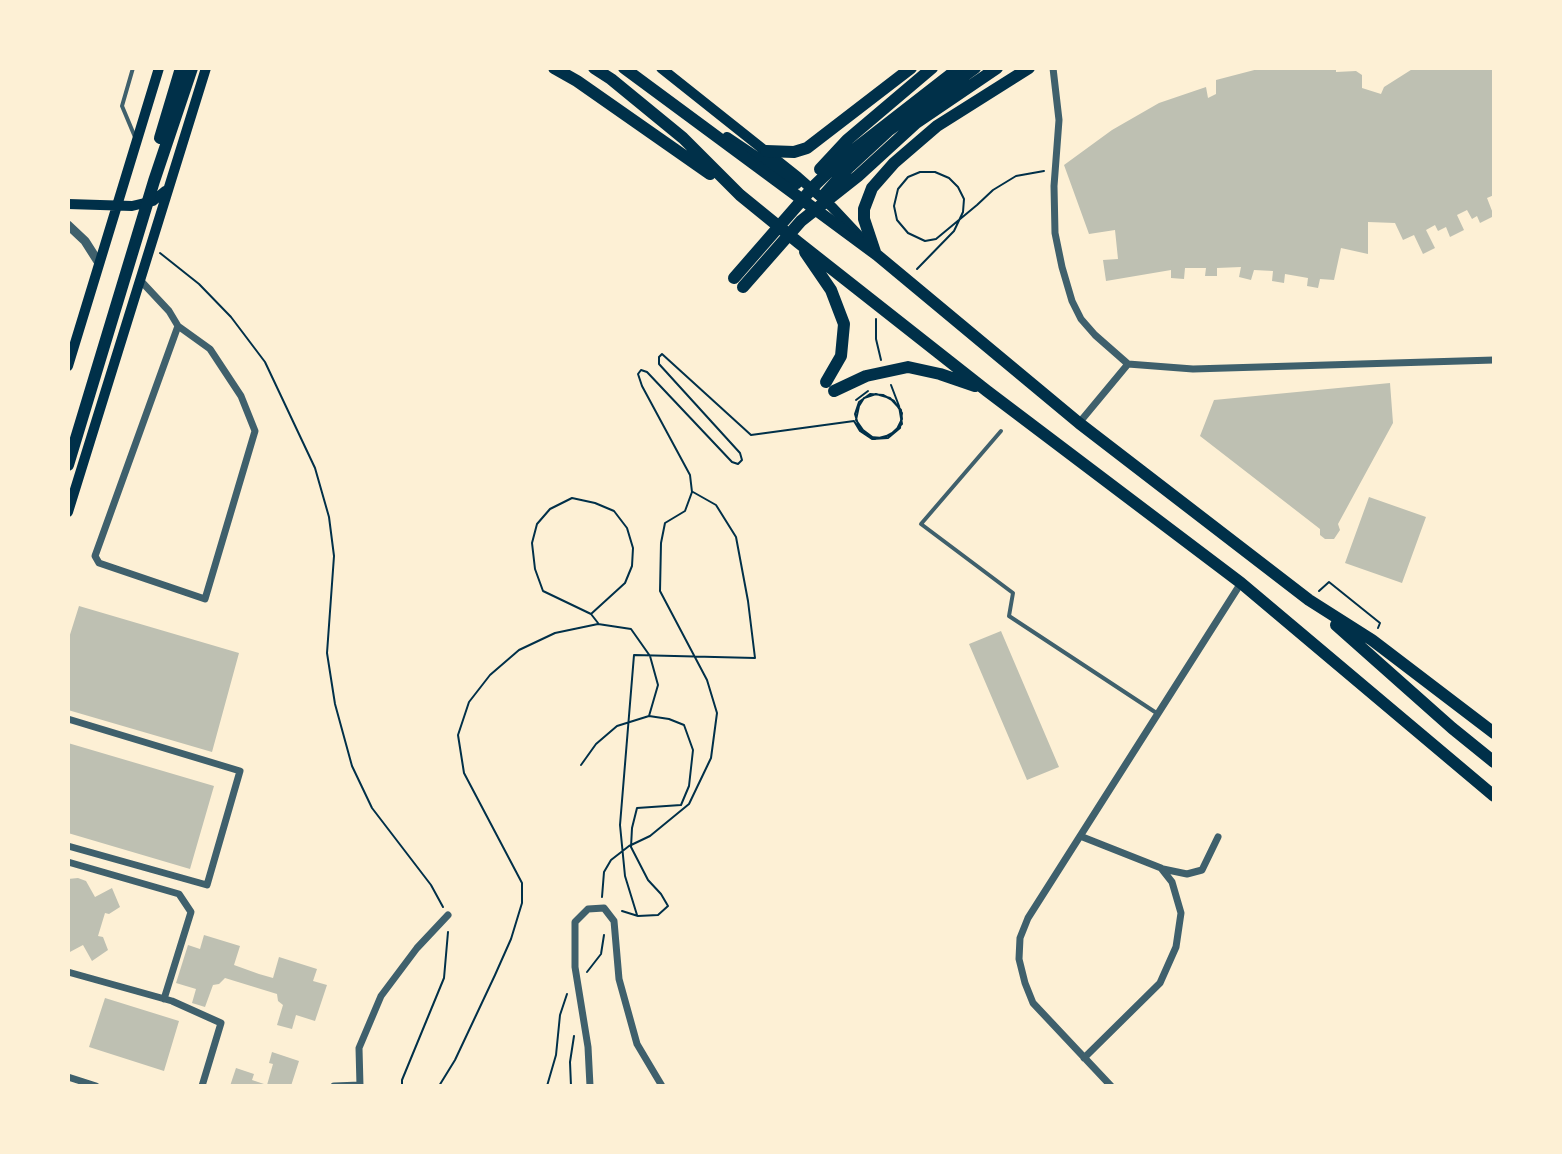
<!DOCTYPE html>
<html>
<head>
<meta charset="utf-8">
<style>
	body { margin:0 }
	#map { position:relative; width:1562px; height:1154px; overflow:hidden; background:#fdf0d5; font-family:Lato,sans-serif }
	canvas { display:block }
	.frame { position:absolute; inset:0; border:70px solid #fdf0d5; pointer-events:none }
</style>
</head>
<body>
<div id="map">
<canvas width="1562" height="1154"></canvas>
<div class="frame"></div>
</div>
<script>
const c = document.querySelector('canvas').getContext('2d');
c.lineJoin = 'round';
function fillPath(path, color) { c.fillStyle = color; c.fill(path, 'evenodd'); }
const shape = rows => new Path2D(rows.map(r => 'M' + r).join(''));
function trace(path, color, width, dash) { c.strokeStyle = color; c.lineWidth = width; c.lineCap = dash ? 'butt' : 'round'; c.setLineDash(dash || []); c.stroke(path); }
fillPath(shape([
	[1262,68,1336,68,1336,72,1356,71,1362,75,1362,88,1381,94,1384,87,1414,68,1494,68,1494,195,1487,198,1494,216,1480,223,1477,216,1472,219,1467,210,1457,215,1464,230,1450,237,1446,227,1438,231,1435,225,1426,230,1435,248,1423,254,1414,235,1403,240,1395,223,1368,222,1368,254,1341,248,1334,280,1320,279,1318,288,1307,286,1308,278,1285,274,1284,283,1272,281,1273,271,1254,270,1251,280,1239,277,1241,267,1217,268,1217,276,1205,276,1206,268,1185,268,1184,279,1171,278,1171,270,1106,281,1103,260,1118,259,1115,230,1089,234,1064,165,1112,130,1159,103,1206,87,1208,98,1216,94,1216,80],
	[1390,383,1393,423,1338,524,1340,530,1334,539,1325,539,1320,535,1320,529,1200,436,1214,400],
	[1369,497,1426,517,1402,583,1345,563],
	[79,606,239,653,212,752,68,710,68,641],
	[1001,631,1059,767,1027,780,969,644],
	[68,743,214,786,190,869,68,833],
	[78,878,86,881,95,897,112,888,120,907,109,914,105,913,98,936,103,937,108,950,92,961,83,945,68,953,68,879],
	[204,935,240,946,234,965,259,974,273,978,279,957,317,969,313,981,327,985,315,1021,296,1015,292,1029,277,1025,283,1005,278,1001,277,994,225,978,219,984,213,985,205,1007,192,1003,196,989,176,983,188,945,200,949],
	[105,998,179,1021,164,1071,89,1047],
	[272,1052,299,1061,291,1086,230,1086,236,1068,254,1074,252,1080,267,1085,273,1064,269,1063]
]), '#bec0b2');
trace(shape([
	[160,253,199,284,231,317,265,362,315,468,329,517,334,556,327,653,335,704,352,766,372,808,431,885,443,907],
	[917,269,954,231,963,212,964,199,958,187,949,178,935,172,920,172,908,177,898,189,894,206,897,220,908,233,925,241,936,239,977,205,993,190,1016,176,1044,171],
	[876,319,876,339,881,360],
	[856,400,868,391],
	[1319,591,1329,582,1380,623,1378,628],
	[591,614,625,583,632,566,633,548,627,528,614,511,595,503,572,498,550,509,537,524,532,543,535,569,543,591,591,614,598,623],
	[581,765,596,744,617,726,649,716],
	[602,897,604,872,611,860,629,846,650,836,689,804,711,758,717,713,707,680,660,591,661,543,665,523,685,511,692,492,690,475,642,386,638,374,641,370,647,372,732,462,738,464,742,460,740,453,659,364,659,357,662,354,751,435,854,421,860,431,872,439,888,438,900,428,902,413,894,401,883,395,870,394,859,402,855,414,859,428,870,437,883,438,896,431,902,419,901,410,890,398,876,394,864,398,859,406,856,420,863,430,875,439,890,435,902,424,899,406,891,385],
	[637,915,625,876,620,825,634,655,755,658,748,601,736,537,716,505,693,492],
	[587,972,601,954,604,935],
	[402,1086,402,1080,444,978,448,932],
	[439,1086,455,1060,495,975,511,939,522,903,522,883,464,773,458,735,469,702,490,675,519,650,555,633,598,624,631,629,650,656,658,685,649,716,669,719,684,725,693,750,689,786,681,805,637,808,632,828,631,847,648,880,661,894,668,906,658,915,638,916,622,911],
	[547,1086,556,1055,560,1015,567,994],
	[571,1086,570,1062,574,1036]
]), '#003049', 2);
trace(shape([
	[133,68,122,106,135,137],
	[1001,431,921,524,1013,593,1009,616,1158,714]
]), '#3f606c', 4);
trace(shape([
	[1053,68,1059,120,1054,186,1055,233,1062,267,1072,301,1081,319,1095,335,1128,364],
	[140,280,169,311,178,326,210,349,241,396,255,431,205,599,99,563,95,556,178,326],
	[1079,423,1128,364,1193,369,1494,360],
	[68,719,240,771,207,885,68,846],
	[1080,836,1161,868,1172,882,1181,913,1176,947,1160,983,1084,1058],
	[68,862,179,894,191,912,164,999],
	[1163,869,1187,874,1202,870,1218,837],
	[68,972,172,1001,221,1023,202,1086],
	[68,1077,96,1086],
	[334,1086,360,1085],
	[360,1086,359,1048,381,996,417,948,448,915],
	[590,1086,588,1047,575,967,575,922,588,909,604,908,614,921,619,979,637,1044,662,1086],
	[1111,1086,1033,1003,1025,983,1019,959,1020,938,1028,918,1241,583]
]), '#3f606c', 7);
trace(shape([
	[68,225,85,241,99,263]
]), '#3f606c', 9);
trace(shape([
	[661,68,798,177,832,207,862,239],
	[727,137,797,184],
	[68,204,132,206,153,201,165,191],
	[68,366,159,68],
	[68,512,206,68]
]), '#003049', 10);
trace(shape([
	[554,68,577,81,710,174],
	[594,68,611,79,683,138,740,195,799,243,987,391,1241,583,1494,796],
	[624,68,877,255,1079,423,1309,600,1372,640,1494,733],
	[160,138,181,68],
	[766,151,794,152,807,148,911,68],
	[820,169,847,140,932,68],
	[824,195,848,168,888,131,975,68],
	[805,252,831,290,844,324,841,356,826,382],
	[875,252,864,219,864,209,872,188,894,163,937,126,1029,68],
	[734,278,816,184,842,159,959,68],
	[743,287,801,221,858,176,916,123,997,68],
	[834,391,866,376,908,367,940,374,975,386],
	[68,465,154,181,192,68],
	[1336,625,1452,728,1494,762]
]), '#003049', 12);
</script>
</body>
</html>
